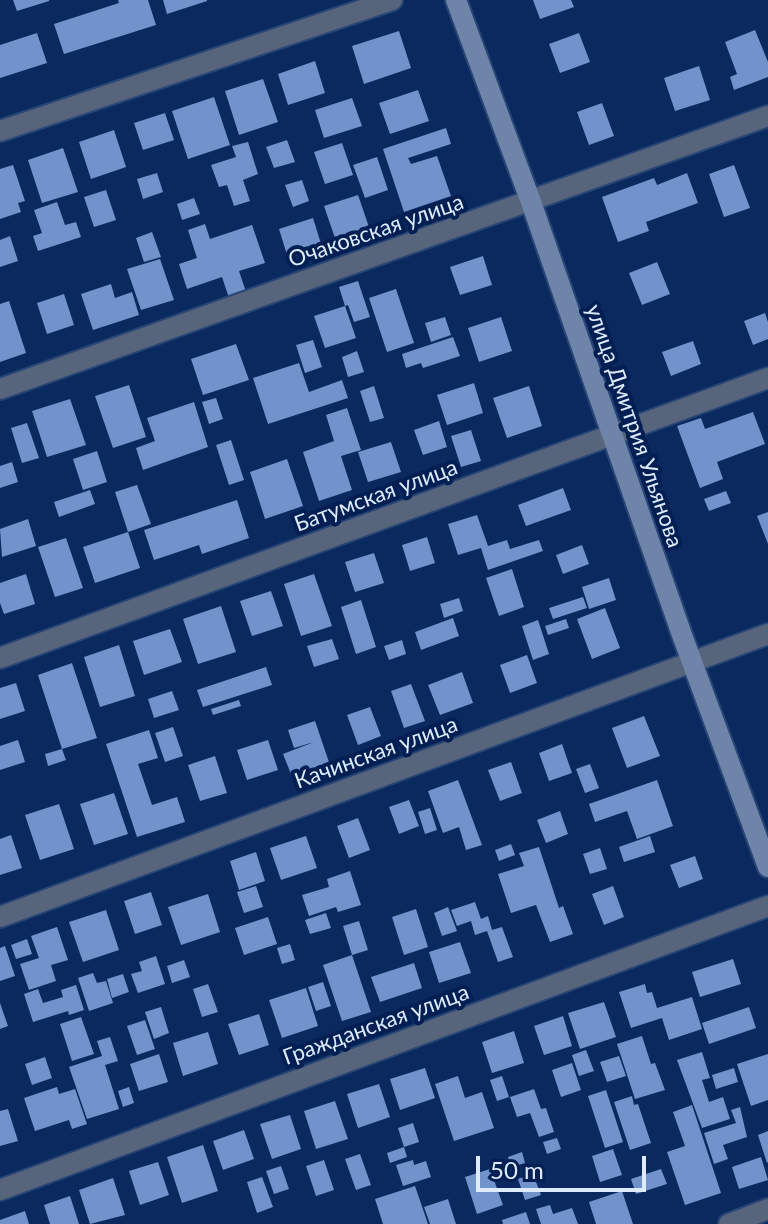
<!DOCTYPE html>
<html>
<head>
<meta charset="utf-8">
<style>
	body { margin:0 }
	#map { position:relative; width:768px; height:1224px; overflow:hidden; background:#0a2a5f; font-family:Lato,sans-serif }
	canvas { display:block }
	.scale { position:absolute; left:476px; top:1156px; width:170px; height:36px; box-sizing:border-box; border:4px solid #deeafe; border-top:0; padding-left:10px; font-size:24px; line-height:28px; white-space:nowrap; color:#deeafe; -webkit-text-stroke:6px #021f53; paint-order:stroke }
</style>
</head>
<body>
<div id="map">
<canvas width="768" height="1224"></canvas>
<div class="scale">50 m</div>
</div>
<script>
const c = document.querySelector('canvas').getContext('2d');
c.lineJoin = 'round';
function fillPath(path, color) { c.fillStyle = color; c.fill(path, 'evenodd'); }
const shape = rows => new Path2D(rows.map(r => 'M' + r).join(''));
function trace(path, color, width, dash) { c.strokeStyle = color; c.lineWidth = width; c.lineCap = dash ? 'butt' : 'round'; c.setLineDash(dash || []); c.stroke(path); }
function drawText(font, color, halo, rows, align = 'center') {
  c.font = font + ' Lato,sans-serif'; c.lineWidth = 8; c.setLineDash([]); c.textBaseline = 'middle'; c.strokeStyle = halo; c.fillStyle = color; for (const [text, x, y, turn = 0] of rows) {
    c.save(); c.translate(x, y); c.rotate((+turn || 0) * Math.PI / 180); c.textAlign = isNaN(turn) ? turn : align; if (halo) c.strokeText(text, 0, 0); c.fillText(text, 0, 0); c.restore();
  }
}
fillPath(shape([
	[13,0,49,0,49,1,17,11],
	[118,0,148,0,156,25,64,54,54,24,119,3],
	[163,0,207,0,207,1,167,14],
	[533,0,571,0,574,7,540,19],
	[755,30,768,62,768,77,734,90,730,77,737,74,725,42],
	[399,31,411,68,364,84,352,46],
	[37,33,47,63,0,78,0,45],
	[579,33,590,62,560,73,549,44],
	[315,61,325,93,288,105,278,74],
	[699,66,710,100,675,111,664,78],
	[263,79,278,122,239,135,225,91],
	[418,90,429,121,390,134,379,103],
	[214,97,230,145,188,159,172,111],
	[352,98,362,126,324,138,315,110],
	[602,103,614,136,589,145,577,112],
	[165,113,174,140,143,150,134,123],
	[446,128,451,144,408,158,411,164,437,156,451,196,404,212,383,149],
	[114,130,126,167,91,179,79,142],
	[287,140,295,162,274,168,266,147],
	[248,142,258,174,243,180,250,201,234,206,227,185,219,187,211,165,236,157,232,146],
	[342,143,353,175,325,184,314,152],
	[63,148,78,192,42,203,28,160],
	[377,157,388,190,365,198,353,165],
	[13,165,25,201,18,203,21,212,0,219,0,169],
	[734,165,750,208,724,217,709,174],
	[157,173,163,192,143,199,137,179],
	[687,173,698,203,646,222,649,231,618,242,602,197,654,178,657,185],
	[302,180,309,201,293,207,285,185],
	[106,190,116,220,94,227,84,197],
	[358,195,369,227,335,238,324,206],
	[194,198,200,214,182,220,177,204],
	[57,202,65,225,76,222,81,237,38,251,33,236,42,233,34,210],
	[313,218,322,247,288,258,279,229],
	[205,224,210,239,252,225,265,263,239,271,246,292,229,298,222,277,187,289,179,264,197,258,188,230],
	[152,232,161,257,144,262,136,238],
	[10,236,18,261,0,267,0,240],
	[483,256,492,285,460,295,450,267],
	[160,259,174,300,141,310,127,269],
	[657,262,670,294,642,305,629,273],
	[358,281,370,317,354,322,348,305,345,306,356,338,325,348,314,316,345,306,339,287],
	[111,284,115,298,132,292,139,315,93,330,81,294],
	[396,289,414,343,387,352,369,298],
	[64,294,74,325,47,334,37,303],
	[9,301,26,353,0,362,0,304],
	[765,313,768,322,768,339,753,345,744,321],
	[445,317,451,335,431,342,425,323],
	[501,317,512,351,479,362,468,328],
	[453,337,460,356,423,368,421,363,406,368,402,354],
	[313,340,322,367,305,373,296,345],
	[693,341,701,364,671,376,662,352],
	[236,344,249,380,203,395,191,359],
	[357,351,364,372,348,377,342,357],
	[299,363,309,392,342,380,348,398,268,424,253,378],
	[474,383,483,413,447,425,437,395],
	[129,385,146,437,113,448,95,396],
	[374,386,384,418,370,422,360,391],
	[529,386,542,426,507,438,493,398],
	[216,398,223,419,209,424,202,402],
	[70,399,86,445,47,457,32,411],
	[194,402,208,447,143,470,136,448,155,441,147,418],
	[347,408,361,450,341,456,352,490,319,501,303,452,334,441,326,415],
	[753,412,765,444,717,462,723,479,700,488,677,426,701,418,705,429],
	[439,421,447,447,423,455,414,430],
	[27,423,39,458,22,463,11,428],
	[471,430,481,461,461,467,451,436],
	[231,440,244,480,229,485,216,445],
	[391,442,401,472,368,482,358,452],
	[97,451,107,482,83,490,73,459],
	[287,459,303,506,265,519,250,472],
	[12,462,18,482,0,488,0,466],
	[137,485,151,524,128,532,115,492],
	[563,488,571,510,526,526,518,505],
	[90,490,95,504,59,517,54,502],
	[726,491,731,503,709,511,704,499],
	[237,500,249,538,202,554,199,545,154,560,144,530],
	[768,512,768,544,757,516],
	[477,515,488,546,507,540,510,549,539,540,543,551,488,570,481,548,458,555,448,524],
	[28,519,36,546,2,557,0,529],
	[128,532,140,568,95,583,83,547],
	[427,537,435,563,410,571,402,545],
	[66,538,83,588,55,597,38,547],
	[582,545,589,564,563,574,556,555],
	[374,553,384,583,355,592,345,562],
	[512,569,524,607,499,616,486,578],
	[26,574,35,604,4,614,0,603,0,583],
	[314,574,332,626,301,636,284,584],
	[609,578,616,600,589,609,582,587],
	[271,591,283,626,252,636,240,601],
	[583,597,587,608,553,619,549,608],
	[459,598,463,611,444,618,440,604],
	[361,600,376,647,356,654,341,607],
	[221,606,236,652,198,664,183,619],
	[605,608,620,648,592,659,577,619],
	[453,618,459,636,421,650,415,632],
	[566,619,569,628,548,635,545,626],
	[538,620,549,654,533,660,522,626],
	[170,629,182,662,144,675,133,641],
	[332,639,339,659,314,667,307,646],
	[402,640,406,654,389,660,384,646],
	[119,645,135,696,100,707,84,657],
	[527,655,537,683,510,693,500,665],
	[72,663,97,738,62,749,38,675],
	[266,667,272,685,203,707,197,690],
	[462,672,473,703,440,715,428,685],
	[16,683,25,711,0,719,0,688],
	[411,684,425,721,404,728,391,691],
	[172,691,179,710,154,718,148,699],
	[239,700,241,706,213,715,211,709],
	[370,707,381,736,358,745,347,715],
	[644,716,660,756,627,768,612,728],
	[315,721,330,765,293,779,283,754,314,742,294,748,288,730],
	[173,727,183,756,165,762,155,733],
	[149,730,158,758,138,764,152,805,177,797,185,822,137,837,106,744],
	[18,740,25,762,0,770,0,746],
	[268,740,278,770,247,780,237,750],
	[562,744,572,773,549,781,539,753],
	[62,749,66,760,48,766,45,754],
	[215,756,227,793,200,801,188,765],
	[511,762,522,793,500,801,488,770],
	[590,764,599,788,585,793,576,769],
	[458,780,482,845,466,850,459,827,443,833,428,791],
	[657,780,673,826,637,839,627,811,595,822,589,804],
	[114,793,128,834,94,845,80,804],
	[409,800,419,826,399,834,389,807],
	[59,804,74,849,40,860,25,815],
	[430,808,437,830,425,834,418,812],
	[560,811,568,834,546,843,537,820],
	[358,818,370,850,349,858,337,826],
	[11,835,22,868,0,875,0,839],
	[306,836,317,868,281,880,270,848],
	[650,836,655,852,624,862,619,847],
	[511,844,515,855,499,861,495,850],
	[539,847,559,908,563,906,573,934,550,942,536,905,511,913,498,874,524,866,519,853],
	[600,848,607,869,590,874,583,854],
	[256,852,265,881,239,890,230,861],
	[695,856,703,879,679,888,670,865],
	[350,871,361,905,338,912,336,907,309,916,302,895,329,887,327,879],
	[256,886,263,907,244,913,237,892],
	[613,886,624,917,604,925,592,894],
	[151,892,162,925,135,934,124,901],
	[208,894,220,932,181,945,168,907],
	[475,902,481,919,488,916,492,930,502,927,513,957,498,962,487,931,475,935,471,921,457,926,451,910],
	[448,907,457,931,442,936,434,913],
	[416,909,428,947,404,955,392,917],
	[106,910,119,950,83,962,69,922],
	[326,913,331,928,310,934,305,920],
	[268,917,277,944,244,955,235,928],
	[359,921,368,950,352,955,371,1012,342,1021,323,965,352,955,343,926],
	[57,927,68,960,51,965,56,981,29,990,20,964,39,958,31,936],
	[27,939,32,954,16,959,11,945],
	[460,942,471,973,439,983,429,952],
	[290,944,295,960,282,964,277,948],
	[5,946,15,976,0,981,0,948],
	[156,956,165,984,138,993,131,974,142,971,139,962],
	[733,959,741,984,700,997,692,972],
	[184,960,190,977,172,983,167,966],
	[414,963,422,988,380,1002,371,977],
	[93,973,97,983,106,981,113,1003,89,1011,78,978],
	[123,974,129,992,112,998,107,979],
	[323,982,331,1006,316,1011,308,987],
	[208,984,218,1012,202,1017,193,989],
	[645,984,647,993,652,992,657,1008,692,997,702,1029,669,1040,662,1018,631,1028,619,992],
	[76,985,84,1010,69,1015,68,1011,33,1022,24,994,38,989,43,1003,63,997,61,990],
	[306,988,318,1026,282,1038,269,1000],
	[604,1002,616,1037,580,1049,568,1013],
	[0,1003,8,1026,0,1029],
	[161,1007,169,1033,154,1039,145,1012],
	[749,1007,756,1028,709,1044,702,1023],
	[259,1014,269,1045,239,1055,228,1024],
	[563,1016,572,1046,544,1055,534,1026],
	[81,1017,94,1054,72,1061,60,1024],
	[145,1020,155,1049,137,1055,127,1026],
	[514,1031,524,1063,492,1073,482,1042],
	[208,1032,218,1064,183,1076,173,1043],
	[642,1036,651,1064,655,1063,665,1090,635,1099,617,1044],
	[110,1037,118,1061,105,1065,119,1109,87,1119,69,1067,102,1056,97,1041],
	[586,1050,594,1071,579,1076,572,1055],
	[702,1052,710,1078,702,1080,709,1102,723,1097,730,1119,702,1128,677,1060],
	[159,1054,168,1082,139,1091,130,1064],
	[768,1054,768,1100,751,1106,737,1064],
	[619,1056,626,1076,607,1082,600,1062],
	[45,1057,52,1078,32,1085,25,1064],
	[572,1063,581,1090,561,1097,552,1070],
	[425,1068,435,1098,400,1110,390,1079],
	[734,1068,738,1082,716,1089,712,1075],
	[458,1076,465,1098,482,1092,494,1128,454,1141,435,1084],
	[502,1076,509,1097,497,1101,490,1080],
	[379,1084,390,1117,358,1128,347,1094],
	[57,1087,59,1094,75,1089,87,1124,72,1129,69,1120,35,1131,24,1098],
	[129,1087,134,1103,123,1107,118,1091],
	[534,1089,541,1109,546,1108,554,1132,539,1137,530,1113,517,1117,510,1097],
	[606,1090,623,1142,605,1148,588,1096],
	[632,1096,634,1105,638,1104,651,1143,630,1150,614,1102],
	[335,1101,348,1139,316,1149,304,1111],
	[692,1105,721,1193,685,1205,667,1152,685,1146,673,1112],
	[740,1107,747,1137,723,1145,728,1159,714,1164,704,1133,736,1123,731,1110],
	[8,1109,18,1141,0,1146,0,1111],
	[290,1115,301,1149,272,1159,260,1124],
	[413,1123,419,1142,404,1147,398,1128],
	[244,1130,254,1159,223,1170,213,1141],
	[768,1131,768,1162,767,1163,758,1135],
	[557,1138,561,1149,547,1154,543,1142],
	[203,1145,218,1191,182,1203,167,1157],
	[404,1147,407,1157,390,1163,387,1153],
	[613,1149,622,1175,600,1182,592,1156],
	[522,1152,525,1163,511,1167,508,1157],
	[360,1154,371,1185,356,1190,345,1159],
	[761,1157,768,1180,739,1189,732,1167],
	[324,1160,334,1190,316,1196,306,1166],
	[413,1160,414,1165,426,1161,431,1177,403,1186,396,1165],
	[158,1162,169,1195,140,1205,129,1171],
	[281,1166,289,1189,274,1194,266,1171],
	[490,1169,503,1205,477,1214,465,1177],
	[661,1169,667,1184,636,1194,631,1179],
	[533,1174,541,1195,525,1200,518,1179],
	[262,1177,273,1207,257,1213,247,1182],
	[113,1178,125,1215,90,1224,79,1190],
	[415,1186,428,1224,383,1224,375,1199],
	[622,1191,633,1224,596,1224,589,1202],
	[70,1196,79,1224,50,1224,44,1205],
	[448,1199,456,1224,430,1224,424,1207],
	[550,1205,553,1214,572,1208,578,1224,541,1224,536,1209],
	[25,1211,29,1224,0,1224,0,1220],
	[526,1212,530,1224,503,1224,502,1220]
]), '#7192ca');
const street = shape([
	[0,131,392,0],
	[0,389,768,116],
	[0,658,768,378],
	[0,917,768,634],
	[0,1190,768,906],
	[729,1224,768,1209]
]);
const secondary = shape([
	[456,0,531,202,682,635,768,867]
]);
trace(street, '#284575', 24);
trace(secondary, '#284575', 24);
trace(street, '#57657c', 20);
trace(secondary, '#6e84a9', 20);
drawText('22px', '#deeafe', '#021f53', [
	["Очаковская улица",376,231,-19],
	["улица Дмитрия Ульянова",634,426,71],
	["Батумская улица",376,496,-20],
	["Качинская улица",376,753,-20],
	["Гражданская улица",376,1025,-20]
]);
</script>
</body>
</html>
